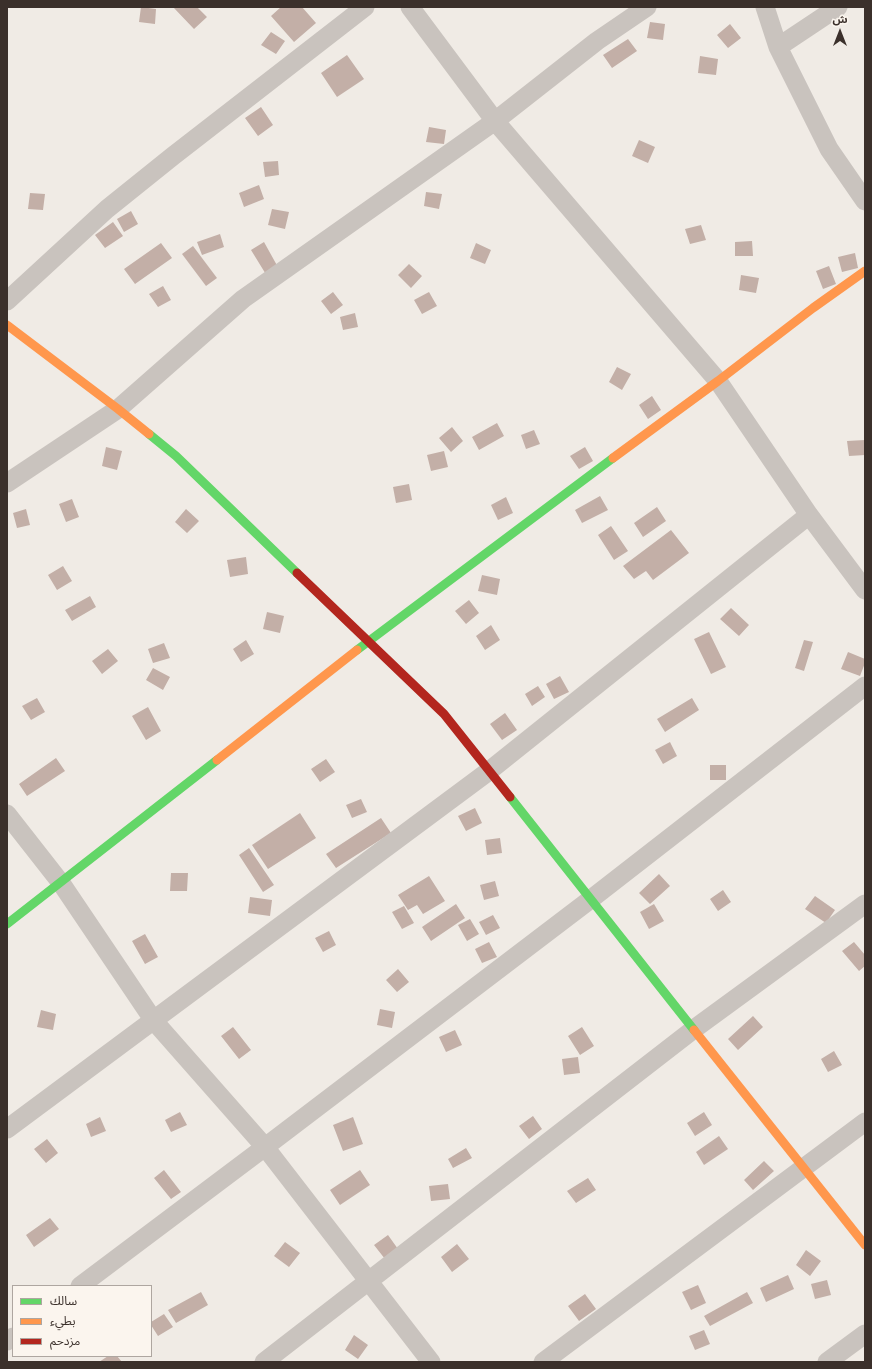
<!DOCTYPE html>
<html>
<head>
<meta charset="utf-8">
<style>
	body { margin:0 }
	#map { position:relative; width:872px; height:1369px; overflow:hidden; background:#f0ebe5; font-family:Signika,"Noto Sans Arabic",sans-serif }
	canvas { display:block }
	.frame { position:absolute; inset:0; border:8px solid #3b302b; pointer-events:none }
	.legend { position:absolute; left:12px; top:1285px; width:140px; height:72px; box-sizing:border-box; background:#fbf5ee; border:1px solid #aea6a0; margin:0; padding:5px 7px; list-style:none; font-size:12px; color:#3b302b }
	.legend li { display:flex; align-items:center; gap:8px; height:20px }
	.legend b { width:20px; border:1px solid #aea6a0 }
	.north { position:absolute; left:820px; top:12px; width:40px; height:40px; -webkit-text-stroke:3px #fbf5ee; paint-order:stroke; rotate:0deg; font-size:11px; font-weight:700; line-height:16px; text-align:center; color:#3b302b }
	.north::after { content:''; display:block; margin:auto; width:14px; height:18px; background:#3b302b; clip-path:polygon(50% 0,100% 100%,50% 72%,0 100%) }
</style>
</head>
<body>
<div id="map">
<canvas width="872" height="1369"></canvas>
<div class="frame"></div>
<ul class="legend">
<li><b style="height:5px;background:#63d668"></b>سالك</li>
<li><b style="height:5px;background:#ff974d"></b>بطيء</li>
<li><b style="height:5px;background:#b3261e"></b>مزدحم</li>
</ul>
<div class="north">ش</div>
</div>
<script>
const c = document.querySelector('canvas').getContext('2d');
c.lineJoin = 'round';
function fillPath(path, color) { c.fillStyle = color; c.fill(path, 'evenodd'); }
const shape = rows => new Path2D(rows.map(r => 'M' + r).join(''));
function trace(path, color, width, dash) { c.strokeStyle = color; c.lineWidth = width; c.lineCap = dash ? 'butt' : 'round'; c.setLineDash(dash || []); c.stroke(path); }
fillPath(shape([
	[141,7,156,9,155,24,139,22],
	[173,7,197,7,207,17,194,29],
	[281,7,302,7,316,23,294,42,271,16],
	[650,22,665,24,663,40,647,38],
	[730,24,741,38,728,48,717,35],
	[271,32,285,41,276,54,261,45],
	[628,39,637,51,612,68,603,55],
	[347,55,364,79,337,97,321,73],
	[700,56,718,59,716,75,698,73],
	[261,107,273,125,258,136,245,118],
	[429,127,446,130,444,144,426,142],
	[639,140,655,147,648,163,632,156],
	[278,161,279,175,265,177,263,162],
	[259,185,264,199,244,207,239,193],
	[426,192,442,194,439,209,424,206],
	[30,193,45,194,43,210,28,209],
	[272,209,289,212,285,229,268,225],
	[131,211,138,224,124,232,117,219],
	[113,222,123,236,105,248,95,235],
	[701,225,706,240,690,244,685,229],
	[220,234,224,247,202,255,197,242],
	[752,241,753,256,735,256,735,242],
	[264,242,279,269,267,276,251,250],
	[161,243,172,258,135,284,124,269],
	[476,243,491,250,485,264,470,258],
	[193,246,217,278,206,286,182,254],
	[855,253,858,268,842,272,838,257],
	[409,264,422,276,411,288,398,275],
	[829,266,836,284,823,289,816,271],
	[741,275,759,278,756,293,739,290],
	[163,286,171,300,158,307,149,294],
	[333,292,343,305,331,314,321,301],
	[429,292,437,306,422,314,414,300],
	[355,313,358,327,343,330,340,317],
	[617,367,631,374,622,390,609,382],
	[652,396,661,410,648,419,639,405],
	[497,423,504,436,479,450,472,437],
	[452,427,463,441,451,452,439,438],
	[534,430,540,444,526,449,521,435],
	[865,440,865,455,849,456,847,441],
	[106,447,122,451,117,470,102,466],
	[585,447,593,461,579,469,570,456],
	[444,451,448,467,431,471,427,455],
	[409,484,412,500,396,503,393,487],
	[600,496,608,510,582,523,575,510],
	[506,497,513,513,498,520,491,505],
	[72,499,79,517,66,522,59,504],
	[657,507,666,521,643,537,634,523],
	[26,509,30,525,17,528,13,513],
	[186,509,199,521,187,533,175,522],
	[611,526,628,551,614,560,598,535],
	[671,530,689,553,653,580,646,571,634,579,623,566],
	[246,557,248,574,230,577,227,560],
	[63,566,72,581,57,590,48,575],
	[482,575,500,579,497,595,478,591],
	[90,596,96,607,72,621,65,610],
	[469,600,479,613,466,624,455,611],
	[731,608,749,625,739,636,720,619],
	[267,612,284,616,280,633,263,629],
	[491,625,500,640,485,650,476,636],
	[709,632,726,667,711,674,694,639],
	[246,640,254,654,241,662,233,649],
	[804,640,813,642,804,671,795,668],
	[164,643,170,658,153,663,148,649],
	[108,649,118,661,102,674,92,661],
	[848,652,865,659,865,663,860,676,841,669],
	[153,668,170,677,163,690,146,680],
	[560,676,569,692,554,699,546,684],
	[538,686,545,697,532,706,525,694],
	[37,698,45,712,31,720,22,706],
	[692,698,699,710,665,732,657,719],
	[148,707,161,731,146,740,132,716],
	[505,713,517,730,502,740,490,724],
	[670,742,677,756,663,764,655,750],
	[56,758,65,771,27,796,19,784],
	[326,759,335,772,320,782,311,769],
	[710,765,726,765,726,780,710,780],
	[361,799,367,812,352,818,346,805],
	[475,808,482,823,466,831,458,816],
	[300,813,316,838,268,869,252,845],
	[381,818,391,833,336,868,326,854],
	[500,838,502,853,487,855,485,840],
	[249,848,274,885,263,892,239,855],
	[171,873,188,873,187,891,170,891],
	[659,874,670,886,650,904,639,893],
	[429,876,445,901,423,914,417,905,408,910,398,895],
	[495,881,499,896,484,900,480,885],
	[723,890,731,902,718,911,710,899],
	[815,896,835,910,826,923,805,909],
	[250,897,272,900,270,916,248,913],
	[456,904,465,918,431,941,422,927],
	[654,904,664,921,649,929,640,912],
	[404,906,414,923,402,929,392,912],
	[493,915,500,928,486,935,479,922],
	[470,919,479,934,467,941,458,925],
	[329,931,336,945,323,952,315,938],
	[145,934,158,957,145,964,132,941],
	[489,942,497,957,482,963,475,949],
	[854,942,865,955,865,966,859,971,842,951],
	[398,969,409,982,397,992,386,980],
	[380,1009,395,1012,392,1028,377,1025],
	[41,1010,56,1014,53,1030,37,1027],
	[753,1016,763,1027,738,1050,728,1039],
	[233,1027,251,1050,239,1059,221,1036],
	[582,1027,594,1046,580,1055,568,1036],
	[455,1030,462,1045,446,1052,439,1037],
	[834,1051,842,1065,828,1072,821,1059],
	[578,1057,580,1073,564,1075,562,1059],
	[180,1112,187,1125,171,1132,165,1120],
	[704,1112,712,1125,695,1136,687,1123],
	[533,1116,542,1129,529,1139,519,1126],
	[100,1117,106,1131,91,1137,86,1124],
	[353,1117,363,1144,343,1151,333,1125],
	[719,1136,728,1149,704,1165,696,1152],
	[47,1139,58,1153,46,1163,34,1149],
	[466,1148,472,1158,453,1168,448,1159],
	[764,1161,774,1171,753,1190,744,1180],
	[164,1170,181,1192,171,1199,154,1178],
	[360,1170,370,1185,340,1205,330,1190],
	[588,1178,596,1190,576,1203,567,1191],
	[448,1184,450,1199,431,1201,429,1186],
	[50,1218,59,1229,34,1247,26,1235],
	[388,1235,398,1249,385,1259,374,1245],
	[285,1242,300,1253,289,1267,274,1256],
	[457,1244,469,1259,452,1272,441,1257],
	[806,1250,821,1261,810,1276,796,1265],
	[788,1275,794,1289,766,1302,760,1288],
	[827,1280,831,1295,815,1299,811,1284],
	[698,1285,706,1303,691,1310,682,1292],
	[201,1292,208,1305,176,1323,168,1310],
	[747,1292,753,1303,710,1326,704,1316],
	[585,1294,596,1309,579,1321,568,1306],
	[164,1314,173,1327,158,1336,151,1325,151,1322],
	[704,1330,710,1344,695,1350,689,1336],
	[354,1335,368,1345,358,1359,345,1350],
	[108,1356,117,1356,122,1362,99,1362]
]), '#c3afa7');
trace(shape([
	[410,7,495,121,718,381,809,515,865,590],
	[765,7,778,47,829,149,865,201],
	[778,47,838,7],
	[7,301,107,209,173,156,365,7],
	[7,483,118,409,243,299,495,121,597,41,647,7],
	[7,814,61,883,154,1021,265,1147,431,1362],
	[7,1129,489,771,809,515],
	[80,1286,265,1147,591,899,865,686],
	[7,1341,13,1337],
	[264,1362,694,1029,865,904],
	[543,1362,865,1122],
	[827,1362,865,1334]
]), '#c9c3be', 19);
trace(shape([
	[149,434,176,456,297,573],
	[357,650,613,458],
	[510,797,694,1030],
	[7,924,217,760]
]), '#63d668', 9);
trace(shape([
	[7,325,118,409,149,434],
	[613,458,718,381,813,308,865,271],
	[217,760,357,650],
	[694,1030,865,1245]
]), '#ff974d', 9);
trace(shape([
	[297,573,444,714,510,797]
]), '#b3261e', 9);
</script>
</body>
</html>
